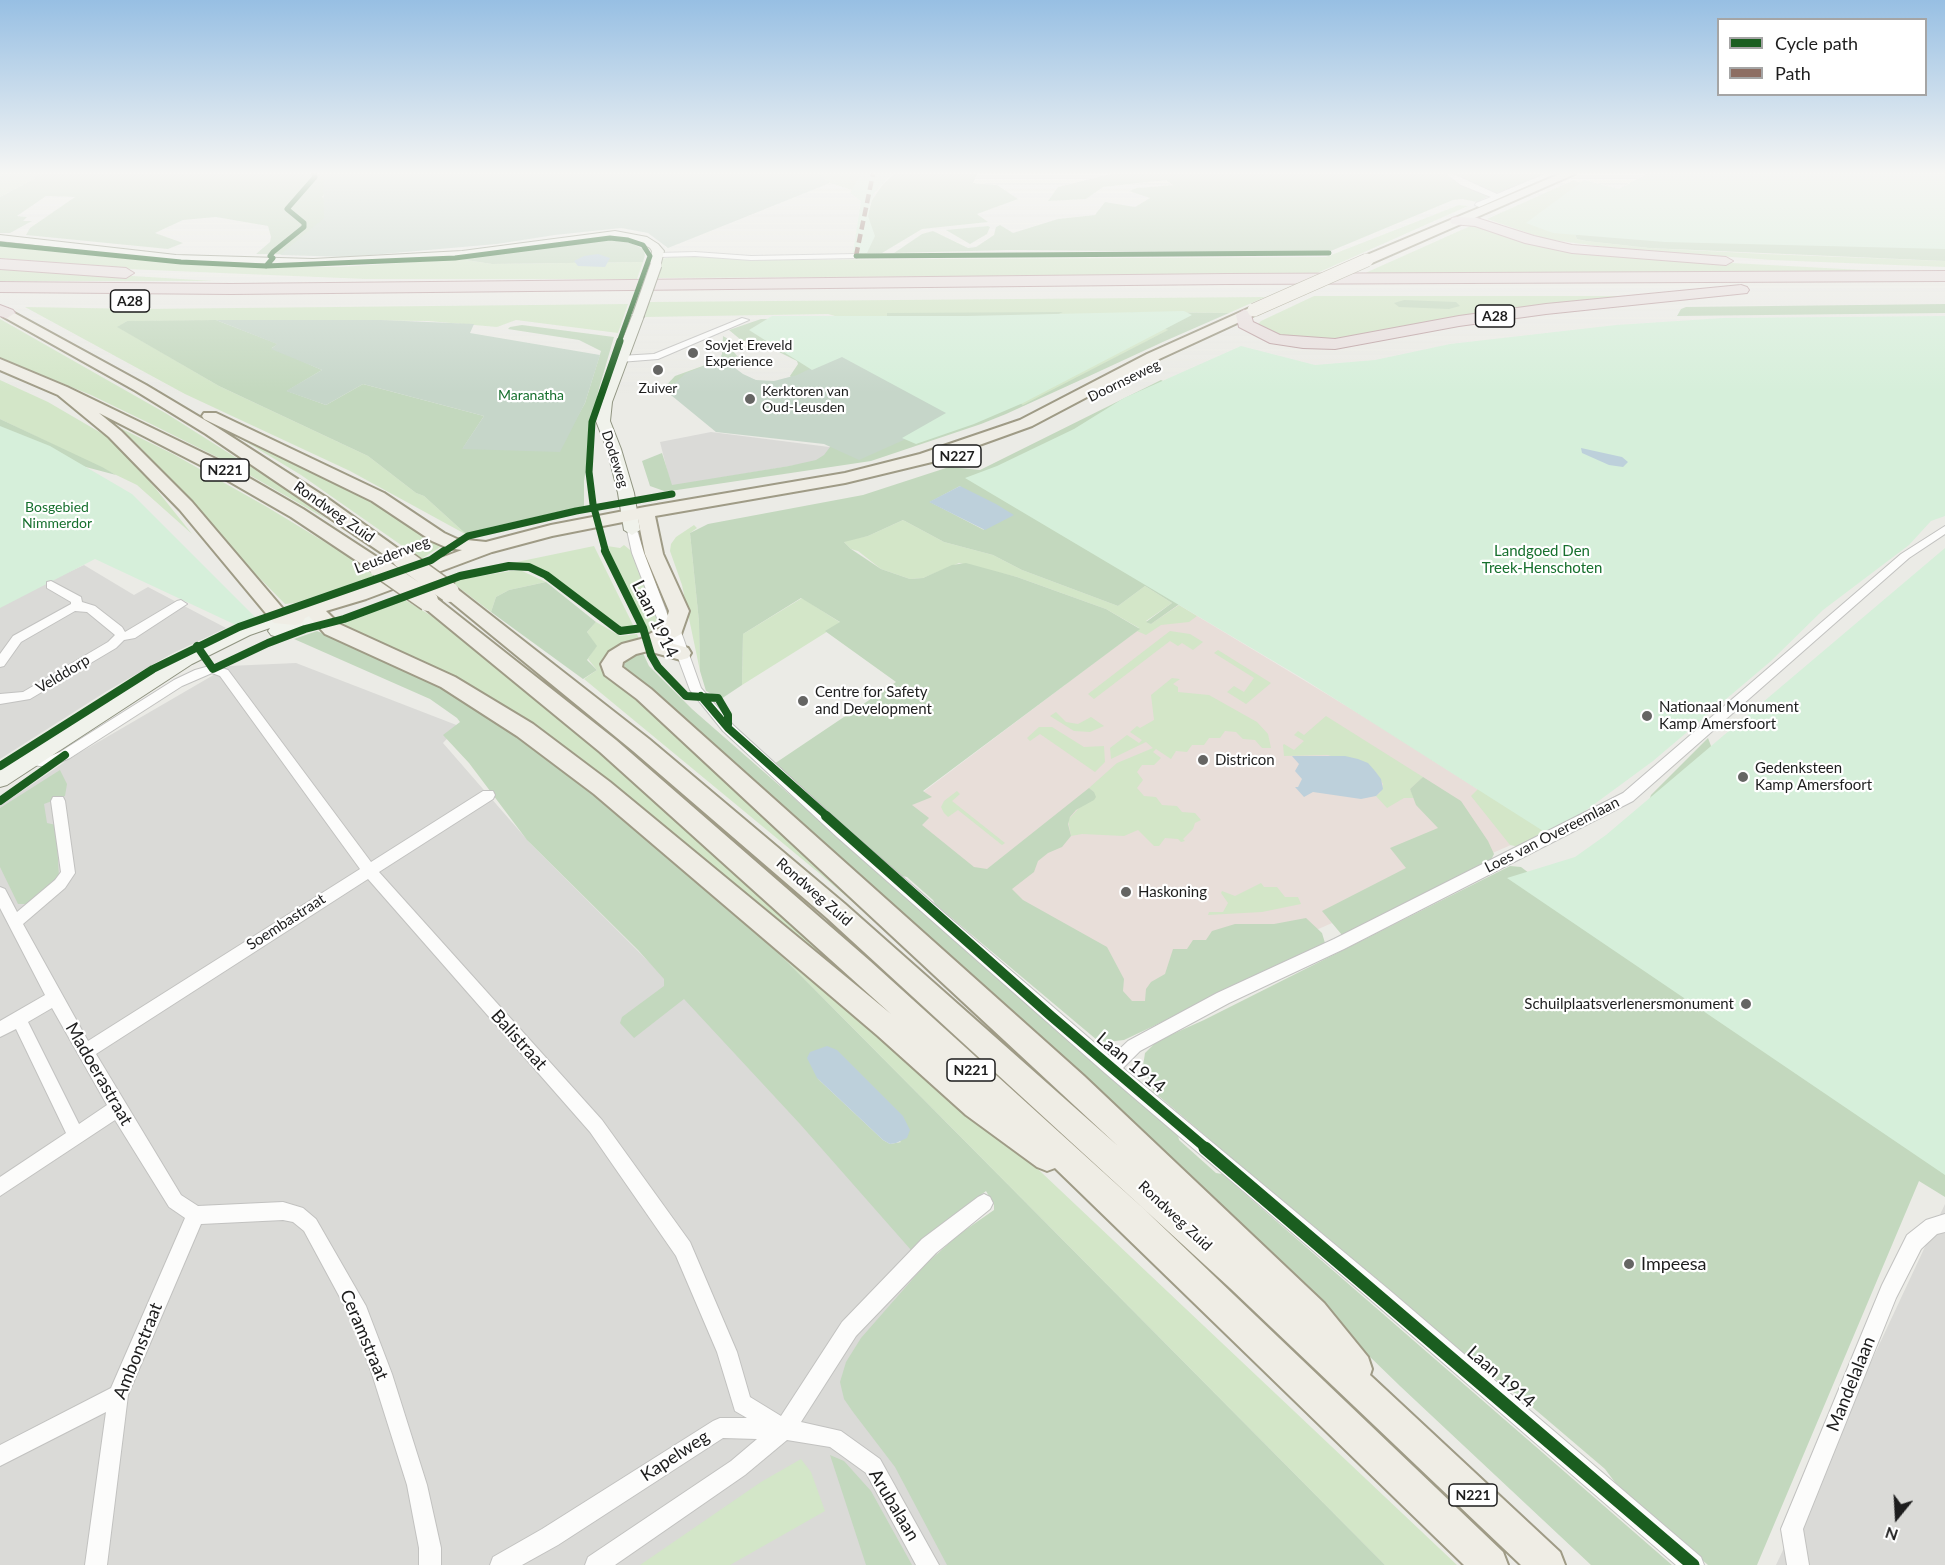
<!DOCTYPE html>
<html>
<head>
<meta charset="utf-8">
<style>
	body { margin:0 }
	#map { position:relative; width:1945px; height:1565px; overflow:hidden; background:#ebebe6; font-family:Lato,sans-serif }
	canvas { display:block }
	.legend { position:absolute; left:1717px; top:18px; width:210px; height:78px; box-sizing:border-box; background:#fff; border:2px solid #a5a5a5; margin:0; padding:8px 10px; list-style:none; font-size:18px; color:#1d1d1d }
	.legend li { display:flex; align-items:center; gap:12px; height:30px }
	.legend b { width:30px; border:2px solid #a5a5a5 }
	.north { position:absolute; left:1867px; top:1487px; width:60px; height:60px; -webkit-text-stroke:4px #fff; paint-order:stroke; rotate:198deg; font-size:16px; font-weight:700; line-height:24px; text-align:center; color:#1d1d1d }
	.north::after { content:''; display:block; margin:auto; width:21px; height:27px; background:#1d1d1d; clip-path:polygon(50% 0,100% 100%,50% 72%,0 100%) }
</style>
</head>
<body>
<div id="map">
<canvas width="1945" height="1565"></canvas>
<ul class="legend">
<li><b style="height:8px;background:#1b5e20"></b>Cycle path</li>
<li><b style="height:8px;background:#8d6e63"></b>Path</li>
</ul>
<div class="north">N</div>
</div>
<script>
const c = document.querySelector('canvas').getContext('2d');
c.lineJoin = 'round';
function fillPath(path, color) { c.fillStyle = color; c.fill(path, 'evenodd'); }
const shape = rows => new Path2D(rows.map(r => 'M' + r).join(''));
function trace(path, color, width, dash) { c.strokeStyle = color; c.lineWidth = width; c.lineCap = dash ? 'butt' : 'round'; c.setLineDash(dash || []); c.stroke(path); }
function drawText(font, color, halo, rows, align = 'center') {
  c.font = font + ' Lato,sans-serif'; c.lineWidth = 4.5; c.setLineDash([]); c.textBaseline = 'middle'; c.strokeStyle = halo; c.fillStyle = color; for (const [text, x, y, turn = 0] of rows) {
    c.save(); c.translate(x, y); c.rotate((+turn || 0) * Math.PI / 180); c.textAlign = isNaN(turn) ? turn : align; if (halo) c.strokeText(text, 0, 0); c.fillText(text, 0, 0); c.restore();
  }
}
fillPath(shape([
	[711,432,837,448,838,458,671,486,660,442],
	[84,565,134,595,148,587,226,628,171,654,107,691,0,759,0,586,25,592],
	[296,663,459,726,443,743,530,843,929,1242,1163,1565,0,1565,0,806,69,759,229,666],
	[1945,1204,1945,1565,1776,1565]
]), '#dadad7');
fillPath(shape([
	[1179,605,1378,725,1543,831,1135,1009,898,811,1139,629,1151,624]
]), '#e8ded9');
fillPath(shape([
	[0,174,43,174,0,197],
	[818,174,862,174,858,192,830,183],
	[1574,180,1586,185,1574,232,1577,239,1586,241,1649,248,1766,254,1945,261,1945,267,1771,260,1612,248,1545,239,1487,219],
	[1459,205,1468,206,1315,274,656,278,663,259,671,256,705,256,748,260,1326,257],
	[1477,223,1519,238,1695,261,1938,274,1363,274],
	[0,246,121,258,237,267,340,267,459,259,492,264,643,262,637,279,365,279,103,268,0,258],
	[0,267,100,274,214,281,0,281],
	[1314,296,1648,296,1330,342,1278,335,1259,327,1258,324,1261,321],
	[1265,297,1229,313,1132,312,1169,330,1023,406,972,376,887,318,835,316,828,314,644,317,649,302],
	[628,304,618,333,516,320,497,327,428,321,320,320,127,321,118,327,219,386,368,456,416,493,424,496,467,535,350,471,185,394,25,307,141,309],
	[0,319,167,414,284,488,328,520,225,461,151,424,91,395,0,358],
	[0,380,48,402,108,437,140,469,192,534,137,485,0,419],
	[220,426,310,466,390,511,442,546,421,559,301,475],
	[120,428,173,454,267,507,361,564,374,576,295,603,285,604,225,543,142,449],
	[903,520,944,542,993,555,1022,570,1118,606,1145,586,1172,603,1146,621,1151,624,1179,605,1197,616,1189,622,1161,625,1146,635,1137,631,1139,628,1106,609,1017,577,959,563,923,578,910,579,881,569,858,551,851,549,843,541,868,536],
	[694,525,697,528,690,533,699,622,700,671,682,585,670,551,671,544,676,537],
	[624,545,635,554,662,627,650,636,607,546,620,548],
	[594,546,634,627,622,629,546,571,518,564,488,568],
	[511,571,522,571,546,582,509,590,496,597,491,612,450,581],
	[802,598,841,623,742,685,743,634],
	[405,600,430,615,463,639,593,747,985,1098,874,1009,340,625],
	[596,622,620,636,637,634,639,639,622,644,603,657,600,667,605,677,672,727,980,1011,819,873,584,679,597,670,588,659,596,646,587,632],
	[1170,631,1190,634,1203,642,1193,650,1182,643,1178,646,1170,641,1094,699,1088,694],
	[1218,650,1271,683,1246,704,1227,692,1234,686,1244,692,1254,678,1214,653],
	[1172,678,1180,679,1173,684,1178,687,1178,692,1209,695,1257,722,1268,734,1271,748,1262,748,1255,740,1243,739,1236,732,1225,731,1220,738,1209,738,1204,745,1192,745,1187,752,1176,751,1171,759,1156,749,1153,752,1161,758,1154,765,1142,765,1137,772,1143,780,1137,788,1144,796,1156,797,1162,805,1177,806,1182,812,1195,813,1201,820,1195,823,1193,829,1183,839,1185,841,1181,842,1178,839,1165,838,1159,846,1154,846,1138,830,1124,836,1082,834,1071,836,1068,820,1094,792,1089,788,1117,763,1153,748,1146,742,1111,759,1110,748,1127,735,1139,743,1142,740,1130,732,1137,726,1140,728,1154,720,1151,695],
	[1056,712,1066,722,1078,724,1091,717,1104,726,1090,732,1074,731,1050,716],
	[1326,716,1423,777,1410,789,1414,798,1404,798,1387,808,1376,796,1380,793,1383,784,1375,771,1328,755,1284,756,1283,745,1284,744,1294,750,1304,741,1294,735,1298,731,1304,735],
	[1039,727,1052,727,1084,747,1104,746,1105,762,1095,772,1040,734,1030,741,1027,738],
	[1479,788,1544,829,1542,834,1519,847,1510,845,1471,796],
	[957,791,960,794,952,801,1005,843,1002,845,958,810,948,817,944,813,941,807,944,801],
	[1261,883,1264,887,1277,887,1285,897,1298,897,1301,904,1262,912,1208,915,1209,912,1223,912,1228,903,1221,893,1222,891,1235,896],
	[739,913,1005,1138,1457,1565,1385,1565],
	[801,1459,811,1472,825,1511,730,1565,640,1565,761,1482]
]), '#d3e6c8');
fillPath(shape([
	[43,174,341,174,322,197,337,201,455,247,356,255,256,254,270,242,271,237,268,226,216,217,183,220,155,233,183,243,168,249,26,235,30,228,75,197,46,196,17,216,27,217,23,221,32,221,10,233,0,233,0,197],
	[894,174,977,174,973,183,997,185,1018,199,977,214,988,222,922,229,882,253,858,254,872,200,883,184],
	[1111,174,1446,174,1462,185,1489,196,1477,202,1462,199,1453,200,1326,253,1010,250,894,253,922,234,933,231,968,248,976,247,994,235,996,227,1000,225,1013,233,1058,219,1095,215,1105,202,1135,207,1150,198,1129,191,1137,188,1173,185,1166,180,1103,187,1086,199,1048,201,1058,187],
	[1453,174,1548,174,1494,194],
	[1945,223,1945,261,1649,248,1586,241,1577,239,1574,232,1785,244],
	[988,226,990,227,987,234,970,244,946,230],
	[610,240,631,243,643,249,645,255,643,262,492,264,459,259],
	[1404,300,1456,302,1460,306,1449,309,1399,307,1394,303],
	[1945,304,1945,313,1677,316,1681,309,1686,307],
	[1063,312,1031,327,973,377,1023,405,1168,330,1130,312,1229,313,1165,341,1085,378,1006,414,981,424,871,461,677,490,664,491,650,486,642,461,662,453,672,485,789,466,816,460,824,455,833,443,790,376,798,364,797,361,763,344,741,340,729,330,761,319,887,318,887,313],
	[216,320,278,344,272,348,322,370,287,391,326,405,363,384,484,416,463,448,576,419,585,403,601,351,579,340,508,329,510,327,522,325,614,337,598,392,593,419,584,481,584,506,491,527,467,535,424,496,416,493,368,456,219,386,117,327,127,321],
	[723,336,735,343,733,351,738,357,679,383,667,394,662,390,675,376,719,360,722,354],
	[1161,380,1222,410,1211,582,1151,624,1146,622,1172,603,1145,586,1118,606,1022,570,993,555,944,542,903,520,868,536,844,542,851,549,881,569,910,579,923,578,952,565,966,563,1017,577,1106,609,1140,629,923,791,932,797,912,805,929,818,922,825,974,867,987,869,1089,788,1094,792,1096,797,1094,800,1076,810,1070,817,1068,824,1071,836,1062,847,1048,853,1038,861,1034,872,1012,889,1023,900,1107,947,1124,979,1123,991,1132,1001,1145,1001,1146,989,1151,982,1165,974,1173,949,1187,949,1193,940,1206,940,1212,931,1235,924,1274,924,1306,918,1322,933,1325,943,1160,1023,1124,1040,1107,1042,1097,1040,935,904,933,900,907,877,902,876,855,836,774,764,896,682,825,631,840,622,801,598,743,634,742,685,721,699,706,691,700,671,699,622,690,533,708,524,863,495,949,467,980,470],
	[960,486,984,530,930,502],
	[0,419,102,467,116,475,82,466,0,450],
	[546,582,596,622,587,632,597,646,587,660,597,670,583,679,491,612,496,597,509,590],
	[317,631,443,685,545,751,725,899,1385,1565,947,1565,895,1467,853,1412,844,1399,840,1382,846,1362,861,1338,925,1265,958,1235,994,1210,994,1205,986,1191,911,1250,800,1124,684,999,634,1038,620,1023,622,1017,664,986,664,979,638,950,527,840,469,763,443,735,460,722,457,718,430,699,294,639],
	[817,1078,901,1142,890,1144,883,1140],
	[642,651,649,666,692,709,1147,1107,1178,1135,1179,1140,1216,1173,1222,1174,1672,1565,1591,1565,1400,1386,1227,1218,784,808,624,669,625,660,632,654],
	[1708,738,1714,754,1945,942,1945,1197,1919,1181,1757,1565,1708,1565,1623,1493,1605,1469,1524,1400,1457,1350,1154,1092,1143,1066,1145,1053,1157,1041,1204,1020,1510,866,1521,867,1529,873,1641,947,1646,810,1651,795],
	[60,770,67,784,65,796,44,804,47,823,56,825,59,877,27,904,18,904,0,867,0,808],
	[1423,777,1461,801,1488,841,1494,854,1490,862,1342,935,1322,911,1406,868,1390,848,1438,828,1416,805,1410,789],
	[830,1455,844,1461,871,1491,912,1565,866,1565]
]), '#c3d8be');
fillPath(shape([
	[323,174,818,174,830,183,668,248,648,233,621,228,555,235,497,244,348,257,280,255,324,218],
	[216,320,381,320,474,324,470,333,600,355,585,403,560,452,462,449,484,416,363,384,326,405,286,391,322,370,271,349,277,344],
	[842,353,955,417,859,460,824,444,716,432,666,391,686,373,723,359,743,374,756,380,774,381,797,375]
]), '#c6d6c9');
fillPath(shape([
	[861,174,892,174,874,193,870,204,868,216,875,236,867,253,853,253,861,201,850,193],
	[1647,174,1945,174,1945,249,1665,242,1553,233,1526,223,1584,180,1619,189],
	[1184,311,1192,315,1023,403,974,424,916,444,902,438,946,413,842,357,812,370,749,330,772,316,967,316],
	[1945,316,1945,516,1931,521,1909,545,1823,610,1771,661,1653,761,1551,836,1302,678,965,478,997,466,1074,429,1124,398,1241,346,1315,365,1375,360,1450,344,1616,325,1723,318],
	[0,426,50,446,132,494,257,619,238,626,95,559,0,608],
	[1945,548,1945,1175,1507,878,1575,857,1606,835]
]), '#d6efda');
fillPath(shape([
	[598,254,610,258,605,267,578,266,574,261,584,256],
	[1581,448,1622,457,1628,462,1623,467,1609,465,1582,453],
	[960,486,996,504,1014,515,985,530,929,502],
	[1292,756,1345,756,1358,759,1368,763,1375,771,1381,779,1383,789,1376,796,1361,799,1313,792,1304,797,1295,787,1298,787,1302,779,1295,771,1299,764],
	[827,1046,837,1050,903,1116,910,1130,907,1138,896,1143,890,1144,883,1140,817,1078,807,1058,810,1052]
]), '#bdd0db');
const street = shape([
	[1446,174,1453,174,1497,194,1545,174,1554,174,1479,207,1475,205,1476,203,1491,197,1461,185,1446,174],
	[695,252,751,256,856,254,860,256,856,258,751,260,695,256,659,257,655,255,659,253,695,252],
	[742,318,749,320,658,359,620,362,616,359,620,356,654,354,742,318],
	[1945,526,1945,534,1909,558,1633,801,1344,949,1229,1003,1140,1051,1123,1068,1387,1288,1701,1557,1704,1565,1676,1565,1373,1302,1105,1073,837,837,723,731,690,690,668,631,657,618,632,553,627,530,632,527,637,530,644,553,668,616,680,629,701,688,733,725,847,829,1111,1057,1128,1041,1217,993,1334,939,1623,793,1901,554,1945,526],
	[51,581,81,597,82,602,95,606,122,627,125,632,177,601,181,600,187,604,135,638,124,640,116,648,30,699,0,704,0,694,23,692,108,642,115,635,87,612,75,611,21,642,4,666,0,667,0,654,13,636,71,604,71,602,47,588,47,582,51,581],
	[213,665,228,670,371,862,483,791,493,791,495,795,493,799,379,872,602,1120,690,1242,737,1352,750,1397,781,1416,842,1322,922,1239,978,1197,984,1194,990,1197,993,1203,990,1209,936,1253,856,1336,801,1422,841,1431,880,1459,939,1565,916,1565,866,1473,830,1447,787,1440,745,1475,615,1565,585,1565,588,1557,731,1461,757,1439,723,1438,558,1545,522,1565,490,1565,493,1557,542,1529,713,1421,720,1418,747,1418,735,1411,717,1352,676,1256,590,1132,368,879,96,1054,181,1195,198,1206,283,1202,303,1208,316,1219,366,1306,392,1374,427,1485,441,1548,441,1565,419,1565,419,1548,407,1485,372,1374,351,1318,304,1231,293,1222,283,1220,201,1224,128,1395,107,1565,85,1565,106,1412,0,1466,0,1445,111,1388,185,1218,169,1207,115,1120,0,1196,0,1177,66,1133,16,1029,0,1037,0,1021,45,995,0,908,0,887,5,889,17,912,55,880,61,872,51,801,53,797,63,797,65,801,75,873,65,888,23,924,88,1041,360,869,220,676,212,673,182,686,70,758,49,767,31,765,24,760,31,755,48,757,60,752,174,680,195,670,213,665],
	[52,1008,107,1105,79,1124,28,1022,52,1008],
	[1945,1214,1945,1232,1937,1234,1921,1249,1896,1298,1803,1529,1809,1565,1787,1565,1781,1529,1882,1285,1907,1235,1926,1220,1945,1214]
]);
const secondary = shape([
	[615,231,647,237,658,244,664,251,660,267,652,267,650,265,652,251,650,248,640,242,615,237,462,257,313,265,176,261,0,241,0,235,176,255,313,259,462,251,615,231],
	[638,312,644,316,612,402,610,421,621,449,634,493,640,530,632,535,624,530,618,493,607,449,596,421,598,402,632,316,638,312],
	[319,610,325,612,327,616,325,620,277,637,271,635,268,631,270,628,250,635,192,664,7,785,0,787,0,770,180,656,238,627,275,614,287,614,289,618,288,621,319,610]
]);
const primary = shape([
	[1560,174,1575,174,1372,263,1367,264,1360,260,1362,257,1560,174],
	[1254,306,1261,310,1259,313,1157,360,1032,426,932,462,845,483,655,516,663,554,689,611,681,634,667,642,688,648,691,653,688,658,681,660,648,651,636,654,623,662,622,667,651,689,1084,1076,1324,1303,1368,1357,1372,1369,1370,1375,1560,1552,1565,1565,1521,1565,1230,1288,827,918,633,751,439,592,442,588,449,586,456,588,649,739,845,904,1118,1146,637,699,605,675,601,664,609,652,622,644,641,639,665,625,669,611,645,554,638,519,552,536,492,552,366,599,326,611,339,624,455,677,533,724,610,782,891,1014,600,752,421,605,418,601,421,597,428,595,435,597,616,740,870,961,1145,1210,1503,1552,1508,1565,1464,1565,1055,1168,1047,1171,1037,1167,966,1115,878,1036,594,794,517,736,441,687,325,634,309,616,305,618,302,623,295,625,274,623,180,510,109,437,58,395,0,370,0,359,67,387,218,460,303,509,386,563,388,567,386,571,379,573,372,571,291,517,206,468,99,413,121,431,192,502,284,610,352,591,462,550,448,548,432,541,372,501,204,419,202,416,204,413,216,413,384,493,444,533,457,539,486,542,551,525,645,507,845,473,920,454,1020,420,1147,354,1254,306],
	[7,309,146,385,218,428,327,498,411,558,409,562,402,564,395,562,206,434,136,391,2,316,0,313,2,310,7,309]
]);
const highway = shape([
	[1457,217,1477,218,1534,236,1572,245,1726,257,1733,261,1726,265,1572,253,1525,243,1475,226,1452,224,1450,221,1452,218,1457,217],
	[0,259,126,268,134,273,126,278,0,269,0,259],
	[1945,271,1945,281,1227,284,231,294,0,292,0,282,231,284,1227,274,1945,271],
	[1741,285,1747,287,1749,290,1747,293,1546,314,1459,326,1335,349,1303,348,1270,343,1239,327,1236,315,1244,310,1250,312,1253,322,1280,335,1335,339,1459,316,1546,304,1741,285],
	[0,305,13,310,15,313,7,318,0,316,0,305]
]);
trace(street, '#c2c2c0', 2);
trace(secondary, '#8f9380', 2);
trace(primary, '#9f9b86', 4);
trace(highway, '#bda1a3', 2);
fillPath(street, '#fcfcfb');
fillPath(secondary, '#f0f2eb');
fillPath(primary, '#efede5');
fillPath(highway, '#e8dfde');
const secondaryBridge = shape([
	[638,316,656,265]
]);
const primaryBridgeFar1 = shape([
	[1254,310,1367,260]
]);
const primaryBridge = shape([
	[402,558,449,592],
	[379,567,428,601]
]);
trace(secondaryBridge, '#8f9380', 13, []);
trace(primaryBridgeFar1, '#9f9b86', 14, []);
trace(primaryBridge, '#9f9b86', 23, []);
trace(secondaryBridge, '#f0f2eb', 11);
trace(primaryBridgeFar1, '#efede5', 13);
trace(primaryBridge, '#efede5', 20);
trace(shape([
	[856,256,873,174]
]), '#8d6e63', 4.5, [9, 4.5]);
trace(shape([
	[0,244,181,262,266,266,455,258,610,238,628,240,643,245,650,256,619,342],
	[856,256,1329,253],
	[266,266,273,258,270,256,273,252,304,227,304,223,287,209,315,177,314,174]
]), '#1b5e20', 5);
trace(shape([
	[442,553,468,536,576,511,672,494],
	[606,553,593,504,589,472,592,422,620,341]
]), '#1b5e20', 7);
trace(shape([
	[605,551,643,628,651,655,658,667,686,696,718,698,728,715,728,725],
	[197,646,213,669,268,643,305,629,344,619,460,576,509,566,529,567,546,575,620,631,643,628],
	[701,696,728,728,828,817],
	[0,766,153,669,239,627,431,560,444,551],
	[0,801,65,755]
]), '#1b5e20', 8);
trace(shape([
	[826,816,1051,1016,1207,1149]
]), '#1b5e20', 10);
trace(shape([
	[1205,1148,1693,1565]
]), '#1b5e20', 13);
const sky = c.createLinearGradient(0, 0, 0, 393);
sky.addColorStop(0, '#97bfe3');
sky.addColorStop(0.44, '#f6f6f4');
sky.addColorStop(1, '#f6f6f400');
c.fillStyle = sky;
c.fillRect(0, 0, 1945, 393);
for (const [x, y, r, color] of [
	[693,353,6,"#656563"],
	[658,370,6,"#656563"],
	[750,399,6,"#656563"],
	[803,701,6,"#656563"],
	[1647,716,6,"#656563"],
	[1203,760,6,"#656563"],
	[1743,777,6,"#656563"],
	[1126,892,6,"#656563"],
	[1746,1004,6,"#656563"],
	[1629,1264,6,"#656563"]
]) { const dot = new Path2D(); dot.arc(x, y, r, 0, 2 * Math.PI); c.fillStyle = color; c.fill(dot); trace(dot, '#fff', 2); }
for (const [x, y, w] of [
	[130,301,39],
	[1495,316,39],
	[957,456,48],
	[225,470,48],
	[971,1070,48],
	[1473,1495,48]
]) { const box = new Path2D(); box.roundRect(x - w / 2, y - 11, w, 22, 4.5); c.fillStyle = '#fff'; c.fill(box); trace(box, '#1d1d1d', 1.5); }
drawText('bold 14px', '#1d1d1d', null, [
	["A28",130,301],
	["A28",1495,316],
	["N227",957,456],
	["N221",225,470],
	["N221",971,1070],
	["N221",1473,1495]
]);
drawText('14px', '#1d1d1d', '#fff', [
	["Sovjet Ereveld",705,345],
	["Experience",705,361],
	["Zuiver",658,388,"center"],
	["Kerktoren van",762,391],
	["Oud-Leusden",762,407]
], 'left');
drawText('14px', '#1d1d1d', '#fff', [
	["Doornseweg",1124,381,-26],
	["Dodeweg",615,459,72]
]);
drawText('14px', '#17702e', '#fff', [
	["Maranatha",531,395],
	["Bosgebied",57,507],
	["Nimmerdor",57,523]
]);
drawText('15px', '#1d1d1d', '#fff', [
	["Rondweg Zuid",334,512,35],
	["Leusderweg",392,555,-21],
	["Velddorp",63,674,-31],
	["Loes van Overeemlaan",1552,835,-27],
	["Rondweg Zuid",814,892,41],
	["Soembastraat",286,922,-33],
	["Rondweg Zuid",1175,1216,43]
]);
drawText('15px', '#17702e', '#fff', [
	["Landgoed Den",1542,551],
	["Treek-Henschoten",1542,568]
]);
drawText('15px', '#1d1d1d', '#fff', [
	["Centre for Safety",815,692],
	["and Development",815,709],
	["Nationaal Monument",1659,707],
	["Kamp Amersfoort",1659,724],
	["Districon",1215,760],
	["Gedenksteen",1755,768],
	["Kamp Amersfoort",1755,785],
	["Haskoning",1138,892],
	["Schuilplaatsverlenersmonument",1734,1004,"right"]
], 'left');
drawText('18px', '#1d1d1d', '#fff', [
	["Laan 1914",655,619,64],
	["Balistraat",519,1040,48],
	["Laan 1914",1131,1063,40],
	["Madoerastraat",99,1074,60],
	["Ceramstraat",364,1335,67],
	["Ambonstraat",138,1351,-68],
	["Laan 1914",1501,1377,41],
	["Mandelalaan",1851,1384,-68],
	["Kapelweg",675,1456,-33],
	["Arubalaan",894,1505,59]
]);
drawText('18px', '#1d1d1d', '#fff', [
	["Impeesa",1641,1264]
], 'left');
</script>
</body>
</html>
